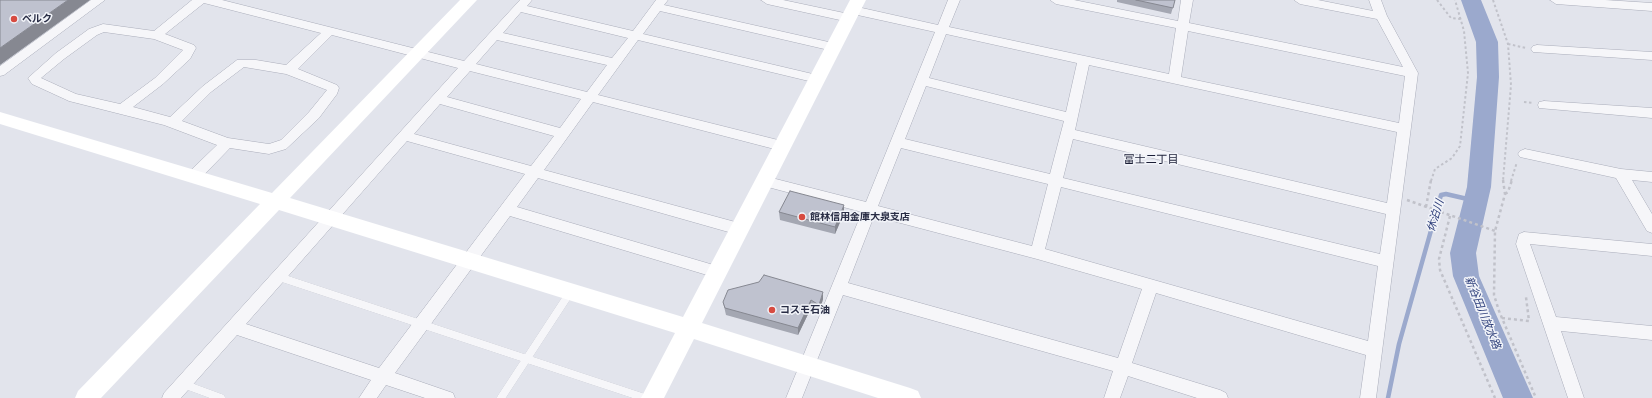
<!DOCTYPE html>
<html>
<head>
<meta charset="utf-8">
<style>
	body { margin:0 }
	canvas { display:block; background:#e2e4ec }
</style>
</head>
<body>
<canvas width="1652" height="398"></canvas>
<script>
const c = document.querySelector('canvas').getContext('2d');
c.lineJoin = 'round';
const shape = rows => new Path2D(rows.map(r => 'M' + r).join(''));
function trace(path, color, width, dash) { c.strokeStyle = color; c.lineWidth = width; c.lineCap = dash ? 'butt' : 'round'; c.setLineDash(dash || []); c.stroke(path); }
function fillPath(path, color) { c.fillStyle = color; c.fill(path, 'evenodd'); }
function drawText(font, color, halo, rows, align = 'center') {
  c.font = font + ' Poppins,"Noto Sans JP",sans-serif'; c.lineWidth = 3; c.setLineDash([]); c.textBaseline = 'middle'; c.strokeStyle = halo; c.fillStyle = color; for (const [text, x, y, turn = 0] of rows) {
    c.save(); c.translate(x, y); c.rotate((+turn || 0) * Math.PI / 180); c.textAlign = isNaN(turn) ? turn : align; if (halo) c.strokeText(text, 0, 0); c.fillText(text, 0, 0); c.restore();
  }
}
trace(shape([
	[1388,398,1399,344,1441,195,1446,194,1476,201]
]), '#9ba9cd', 4.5);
fillPath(shape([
	[1461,0,1481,0,1498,42,1499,77,1491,187,1476,253,1479,276,1533,398,1503,398,1453,276,1450,253,1467,187,1477,77,1476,42,1461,0]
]), '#9ba9cd');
const lane = shape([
	[279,277,645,398],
	[183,384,221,398],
	[501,398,571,291]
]);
const street = shape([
	[91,0,105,0,4,75,0,76,0,66,91,0],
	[192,0,222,0,464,61,520,0,532,0,527,6,633,31,656,0,668,0,664,5,833,43,839,47,833,51,660,11,643,34,817,75,821,76,823,79,821,82,817,83,638,40,598,95,782,141,787,143,789,146,787,149,782,151,593,102,544,170,739,223,744,225,746,229,744,233,739,235,538,178,517,207,717,266,722,268,724,272,722,276,717,278,510,216,395,373,453,393,455,398,425,398,386,385,377,398,359,398,371,380,237,335,181,398,162,398,164,393,458,68,332,35,298,69,337,85,339,88,337,94,319,118,286,149,269,154,230,148,198,181,193,182,188,181,186,177,188,173,217,145,164,125,69,101,32,84,28,78,56,53,89,29,103,24,154,31,192,0],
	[204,3,321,33,286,65,256,60,237,60,203,86,170,117,133,107,163,84,190,59,196,48,194,45,165,34,204,3],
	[521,12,628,38,612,58,503,33,521,12],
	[104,32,154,39,183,50,155,78,120,104,76,94,41,78,64,59,97,35,104,32],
	[497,40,607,65,587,92,476,64,497,40],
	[244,67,286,74,327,90,309,112,281,140,269,144,228,138,182,121,211,92,244,67],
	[470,71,581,99,560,128,447,97,470,71],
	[440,104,554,136,531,166,414,134,440,104],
	[407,141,525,174,379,368,246,324,407,141],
	[761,0,783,0,849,14,855,18,849,22,767,4,761,0],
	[948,0,960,0,949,27,1169,74,1176,28,1056,4,1050,0,1074,0,1178,21,1181,0,1193,0,1189,23,1403,67,1377,19,1300,4,1294,0,1318,0,1373,11,1369,0,1381,0,1387,16,1418,73,1376,398,1360,398,1366,355,1156,293,1132,363,1220,390,1226,393,1228,398,1197,398,1128,376,1120,398,1104,398,1113,371,843,295,802,398,786,398,862,212,764,186,759,185,757,181,759,177,764,176,866,202,935,32,853,14,847,10,853,6,938,25,948,0],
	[1188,31,1405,76,1399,123,1181,77,1188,31],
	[946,34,1077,63,1066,112,929,78,946,34],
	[1089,65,1397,132,1387,203,1075,130,1089,65],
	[926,86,1064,121,1050,174,905,139,926,86],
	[1073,139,1386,214,1380,254,1063,178,1073,139],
	[901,148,1048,184,1032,246,878,206,901,148],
	[1061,187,1378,266,1368,341,1045,249,1061,187],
	[874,216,1037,259,1142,289,1118,358,848,283,874,216],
	[1550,0,1605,0,1652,3,1652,11,1556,4,1550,0],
	[1537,45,1652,52,1652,60,1533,52,1531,49,1533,46,1537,45],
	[1544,101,1652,108,1652,118,1539,108,1538,105,1539,102,1544,101],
	[1525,149,1621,169,1652,172,1652,182,1632,180,1652,214,1652,233,1647,231,1616,178,1520,157,1518,154,1520,151,1525,149],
	[1524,232,1652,244,1652,256,1530,244,1556,317,1652,326,1652,340,1561,331,1584,398,1568,398,1516,244,1519,234,1524,232]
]);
trace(lane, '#aaadba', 8);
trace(street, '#aaadba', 1);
trace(shape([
	[1437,0,1451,18,1461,19],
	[1493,0,1508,44,1511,85,1503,181],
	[1508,44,1526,48],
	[1524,102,1533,103],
	[1431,181,1435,169,1452,158,1460,146,1468,73,1464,31,1455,0],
	[1511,181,1517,162]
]), '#c1c2ca', 2, [2.5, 2.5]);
trace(shape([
	[1503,180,1505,194,1495,231,1494,295,1499,311,1536,398],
	[1505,194,1508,192,1512,180],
	[1407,200,1495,231],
	[1426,207,1431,180],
	[1450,216,1439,259,1440,270,1495,398],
	[1502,318,1529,321,1526,297]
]), '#c1c2ca', 2.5, [3, 3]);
trace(lane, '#f6f6f9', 8);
fillPath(street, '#f6f6f9');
fillPath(shape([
	[460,0,477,0,290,198,683,317,850,0,866,0,702,323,910,388,918,391,921,398,878,398,694,339,664,398,641,398,675,333,279,210,101,398,75,398,78,391,260,204,0,124,0,112,272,193,460,0]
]), '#fff');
fillPath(shape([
	[1117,0,1175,0,1171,14,1117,2],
	[779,212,844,213,835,234,780,220],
	[823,299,819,313,811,308,798,335,726,315,723,302]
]), '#a4a7b2');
fillPath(shape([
	[68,0,90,0,0,65,0,48],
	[844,205,844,213,835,234,835,227],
	[823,292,823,299,819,313,819,305],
	[811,300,811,308,798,335,798,328]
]), '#868891');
const building = shape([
	[0,0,68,0,0,48,0,0],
	[1136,0,1175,0,1173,8,1136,0],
	[790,191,844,205,835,227,779,212,790,191],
	[764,275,823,292,819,305,811,300,798,328,725,308,723,302,728,290,759,282,764,275]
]);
fillPath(building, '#bfc2cf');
trace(building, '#868891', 1);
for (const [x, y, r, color] of [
	[14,19,4,"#d74b41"],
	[802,217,4,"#d74b41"],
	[772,310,4,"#d74b41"]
]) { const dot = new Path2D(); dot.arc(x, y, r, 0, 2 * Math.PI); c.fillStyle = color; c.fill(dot); trace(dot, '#f2f4f9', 1.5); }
drawText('bold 10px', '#292d45', '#f2f4f9', [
	["ベルク",22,19],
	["館林信用金庫大泉支店",810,217],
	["コスモ石油",780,310]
], 'left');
drawText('11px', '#1b1e36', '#f2f4f9', [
	["富士二丁目",1151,160]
]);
drawText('italic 11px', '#30417c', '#f2f4f9', [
	["休泊川",1436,216,-73],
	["新谷田川放水路",1482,313,68]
]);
</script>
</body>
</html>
